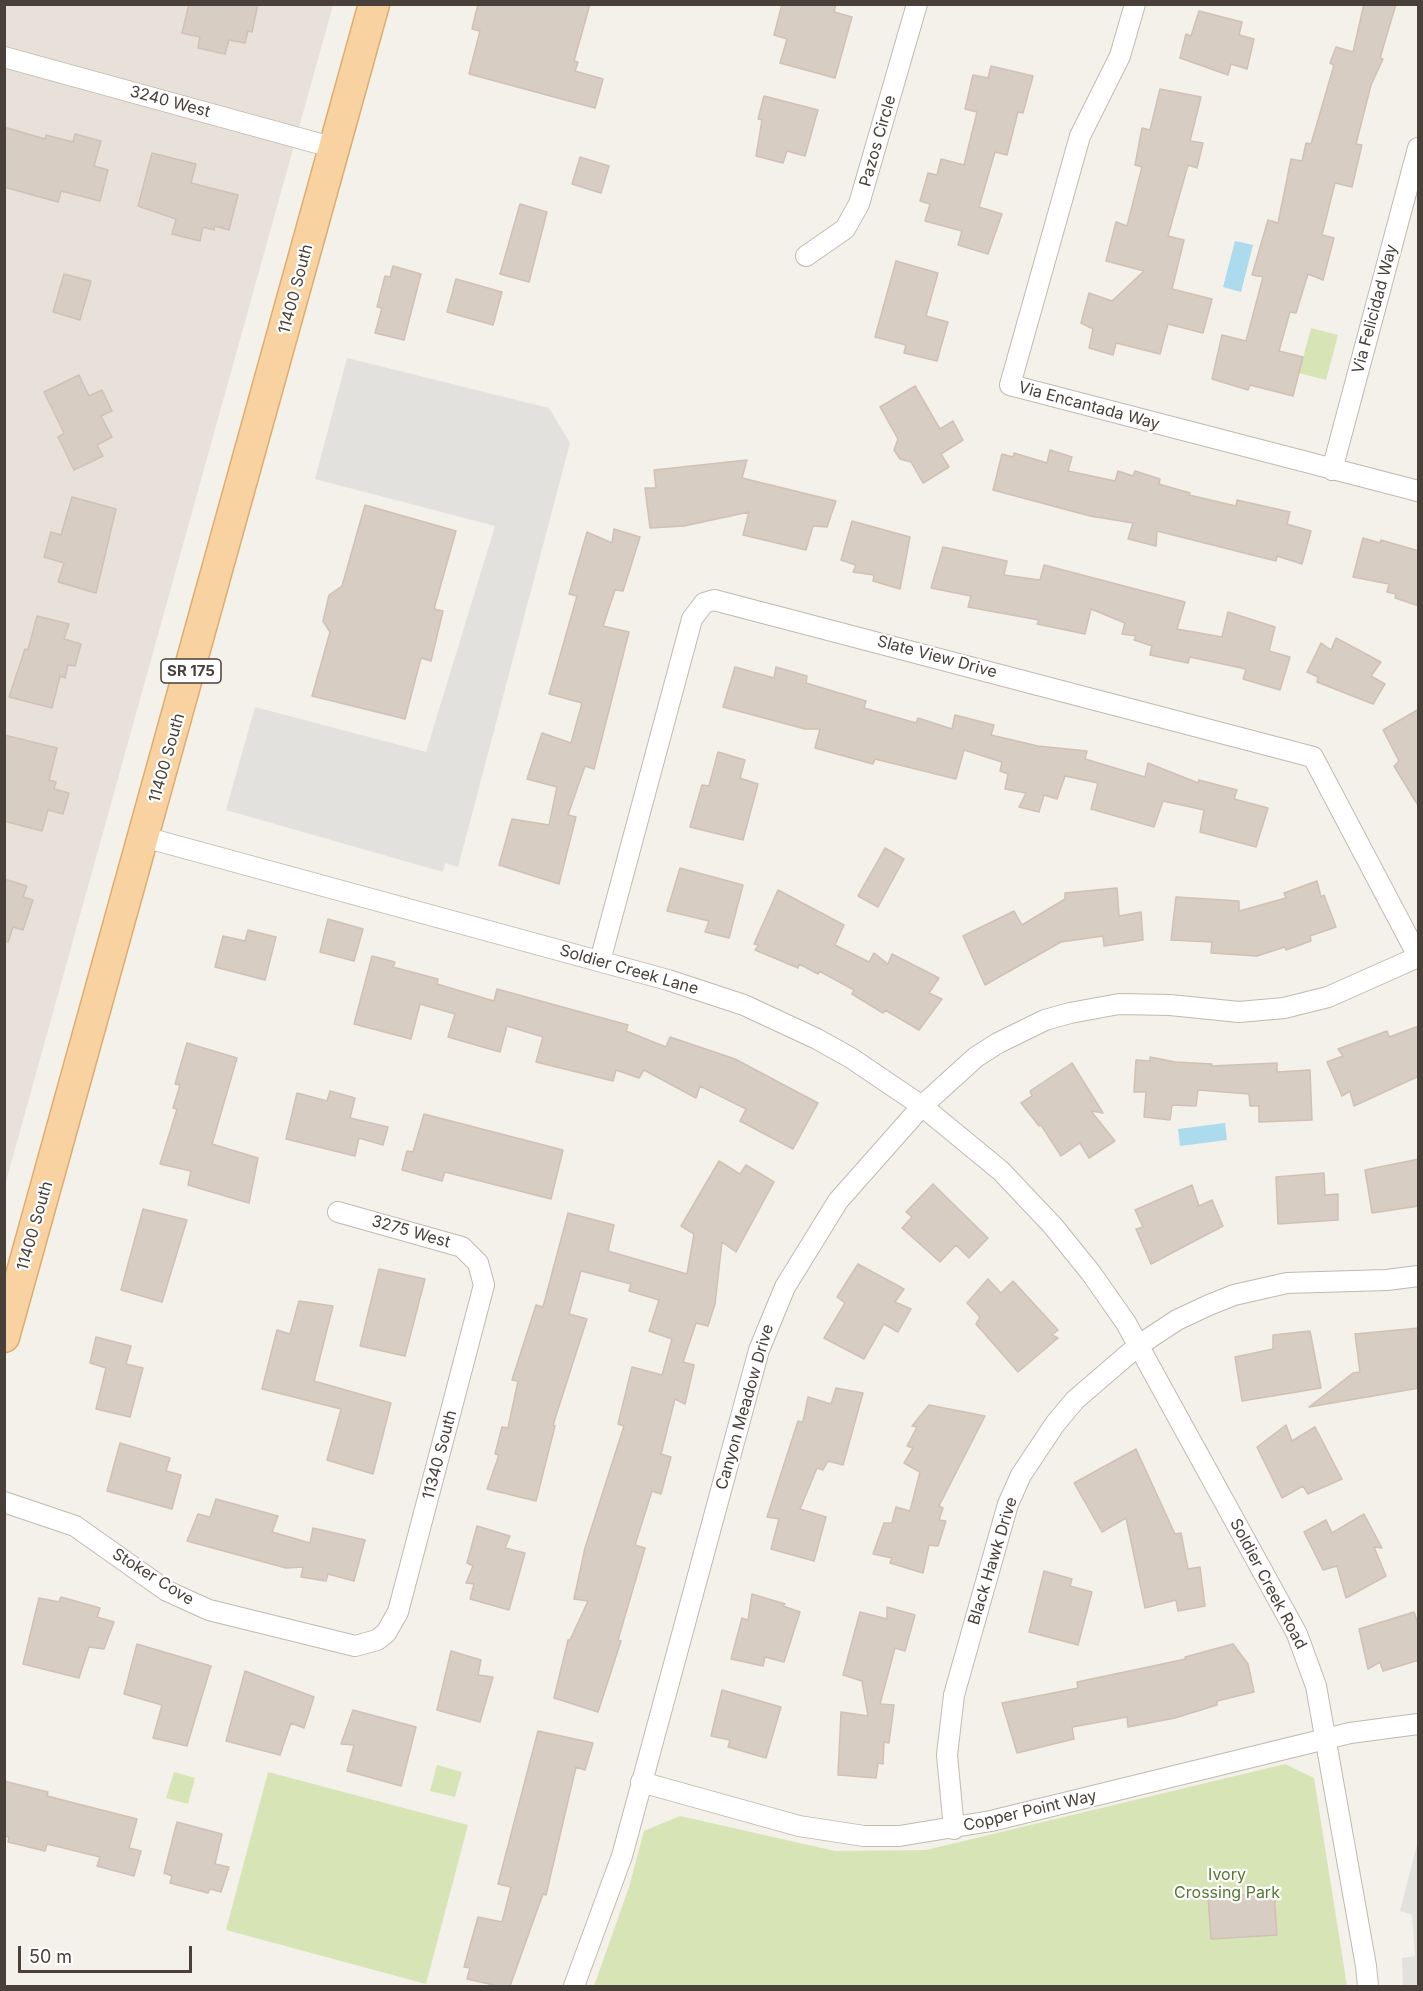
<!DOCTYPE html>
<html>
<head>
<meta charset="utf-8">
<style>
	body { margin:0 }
	#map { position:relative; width:1423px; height:1991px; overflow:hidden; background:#f4f0ea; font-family:Inter,sans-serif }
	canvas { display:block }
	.frame { position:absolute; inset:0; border:6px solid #484039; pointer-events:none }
	.scale { position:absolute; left:18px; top:1946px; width:174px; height:27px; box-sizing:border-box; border:3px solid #484039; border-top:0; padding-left:8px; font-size:18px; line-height:21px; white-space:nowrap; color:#484039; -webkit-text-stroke:4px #fff; paint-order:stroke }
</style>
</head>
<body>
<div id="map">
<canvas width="1423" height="1991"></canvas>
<div class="frame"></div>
<div class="scale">50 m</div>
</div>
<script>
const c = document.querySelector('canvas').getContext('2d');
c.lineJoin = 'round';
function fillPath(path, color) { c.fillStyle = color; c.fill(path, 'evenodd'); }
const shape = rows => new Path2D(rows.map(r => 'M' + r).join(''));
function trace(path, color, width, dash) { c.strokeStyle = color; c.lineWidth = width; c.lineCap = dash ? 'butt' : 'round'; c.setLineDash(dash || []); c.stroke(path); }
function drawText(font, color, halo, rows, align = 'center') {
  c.font = font + ' Inter,sans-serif'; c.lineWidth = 4.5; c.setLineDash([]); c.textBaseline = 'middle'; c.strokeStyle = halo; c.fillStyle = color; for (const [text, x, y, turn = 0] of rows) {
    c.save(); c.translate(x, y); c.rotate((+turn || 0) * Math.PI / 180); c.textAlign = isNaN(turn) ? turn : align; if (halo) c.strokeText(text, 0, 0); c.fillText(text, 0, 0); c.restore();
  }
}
fillPath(shape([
	[5,5,333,5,5,1185]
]), '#e8e1d9');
fillPath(shape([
	[1311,328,1338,335,1326,380,1299,373],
	[1285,1764,1314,1778,1347,1986,594,1986,629,1887,644,1831,680,1816,835,1851,926,1850],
	[437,1765,462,1772,455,1797,430,1791],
	[174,1772,195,1778,188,1804,166,1798],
	[268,1772,468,1825,426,1984,226,1930]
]), '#d7e5b6');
fillPath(shape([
	[347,358,549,408,570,443,458,867,445,863,443,872,226,810,255,707,426,752,495,526,315,479],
	[1418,1841,1418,1986,1403,1986,1402,1958,1415,1956,1412,1915,1400,1911]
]), '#e3e1de');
fillPath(shape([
	[1235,241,1253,245,1241,292,1223,287],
	[1225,1123,1227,1140,1180,1146,1178,1129]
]), '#abdbec');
const building = shape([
	[189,4,258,4,252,32,248,31,245,43,229,40,225,54,198,48,200,37,182,33,189,4],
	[478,4,590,4,574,61,578,62,575,71,603,79,595,108,469,74,480,31,472,29,478,4],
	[782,4,836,4,834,12,852,17,835,78,780,63,787,39,774,35,782,4],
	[1364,4,1396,4,1380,58,1383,59,1371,85,1356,144,1362,145,1352,187,1335,183,1322,235,1334,238,1323,280,1308,274,1296,313,1290,312,1279,351,1303,357,1293,396,1250,385,1248,390,1212,379,1222,335,1246,341,1263,277,1252,275,1268,220,1278,223,1291,159,1302,161,1306,143,1311,144,1334,65,1330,63,1336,47,1353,52,1364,4],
	[1199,11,1242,22,1239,35,1254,39,1247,69,1231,64,1228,75,1180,58,1186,34,1191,36,1199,11],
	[991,66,1033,76,1023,113,1018,112,1007,155,995,152,979,207,1002,214,988,254,958,245,962,231,925,221,930,204,920,201,928,173,937,175,941,159,964,165,977,112,965,109,973,75,988,78,991,66],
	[1160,89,1201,97,1190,141,1203,143,1197,168,1188,165,1168,236,1184,240,1172,289,1212,299,1203,333,1168,324,1160,354,1116,343,1113,355,1089,348,1093,329,1081,323,1089,293,1112,301,1144,271,1106,261,1116,222,1127,226,1142,167,1135,165,1142,128,1150,130,1160,89],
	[764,96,818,110,805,156,787,151,783,163,756,156,762,120,758,119,764,96],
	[4,127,45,139,46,135,73,142,75,134,101,141,94,166,108,170,100,201,61,191,58,202,4,187,4,127],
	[152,153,196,164,191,183,238,195,229,230,215,226,214,230,203,227,200,241,172,234,176,219,138,206,152,153],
	[580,157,609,166,601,193,572,184,580,157],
	[520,204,547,212,529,282,500,274,520,204],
	[896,261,938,273,926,316,948,322,937,361,904,353,906,345,875,337,896,261],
	[393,266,421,274,404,340,375,333,382,308,377,307,385,276,390,277,393,266],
	[64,274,91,281,80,320,53,312,64,274],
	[456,279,502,292,493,325,447,312,456,279],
	[79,375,89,396,102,390,112,411,101,416,112,437,97,445,103,456,74,470,58,437,64,433,44,392,79,375],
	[915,386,940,429,953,421,963,440,941,454,949,467,923,483,911,462,900,459,894,450,898,439,880,407,915,386],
	[1050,450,1072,457,1068,471,1115,481,1118,471,1133,476,1135,471,1160,479,1159,484,1190,493,1189,495,1236,506,1237,500,1290,512,1287,524,1311,531,1302,564,1277,556,1276,561,1157,531,1156,546,1128,539,1133,523,1090,516,993,490,1002,454,1013,457,1014,453,1047,463,1050,450],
	[747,460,742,478,836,501,827,527,813,526,806,550,743,535,749,512,684,526,650,528,645,488,656,488,654,470,747,460],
	[72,497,116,509,96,593,58,582,64,563,44,557,51,532,61,535,72,497],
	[365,505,456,531,434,609,443,611,431,661,421,658,405,719,312,696,330,632,323,621,329,595,342,586,365,505],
	[852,521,910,537,900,589,873,581,874,575,853,572,856,565,841,560,852,521],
	[614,529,640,537,623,591,615,590,603,626,629,632,594,769,585,766,568,815,576,817,559,884,499,865,512,819,549,825,557,787,527,779,542,733,571,743,582,703,549,694,577,596,569,594,587,532,612,543,614,529],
	[1363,538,1380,543,1381,540,1419,551,1419,606,1395,598,1396,594,1387,592,1389,584,1353,577,1363,538],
	[943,547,1007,561,1004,575,1040,580,1044,565,1185,602,1177,629,1222,637,1228,612,1275,627,1269,651,1290,657,1280,690,1243,679,1246,669,1190,657,1188,663,1150,655,1152,646,1134,640,1136,636,1122,634,1125,623,1091,609,1085,634,1037,624,1039,620,968,607,971,596,931,588,943,547],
	[37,616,69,624,64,639,81,644,75,666,68,665,65,678,60,676,52,708,9,697,25,649,28,650,37,616],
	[1336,638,1381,662,1371,676,1385,684,1373,704,1317,682,1318,677,1307,672,1321,643,1331,650,1336,638],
	[735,667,774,678,776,667,807,676,806,683,866,701,864,708,916,723,918,718,952,729,955,715,994,725,991,735,1038,746,1087,751,1085,759,1145,777,1148,763,1198,783,1199,780,1237,790,1234,799,1268,808,1256,847,1200,832,1204,810,1163,801,1154,827,1091,809,1098,783,1065,776,1057,799,1044,795,1039,812,1019,807,1026,793,1005,789,1008,774,1000,771,1002,762,964,750,956,779,875,759,873,764,815,748,820,729,805,729,723,707,735,667],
	[1419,709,1419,807,1394,766,1399,761,1383,730,1419,709],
	[4,735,57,748,49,780,56,782,54,789,69,793,63,814,48,810,42,831,4,821,4,735],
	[718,752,745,760,740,778,758,784,743,840,690,827,702,785,709,786,718,752],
	[885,848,904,859,878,907,858,896,885,848],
	[680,868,743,885,729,938,705,932,709,921,667,911,680,868],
	[4,879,27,886,23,897,33,900,23,930,13,927,8,942,4,941,4,879],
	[1317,881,1321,897,1324,895,1336,927,1310,936,1311,941,1286,950,1285,947,1257,956,1211,953,1212,942,1171,940,1176,897,1239,901,1239,911,1286,898,1284,893,1317,881],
	[1117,888,1119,916,1141,912,1143,940,1104,946,1103,936,1061,942,985,985,963,936,1014,911,1022,925,1065,899,1065,893,1117,888],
	[778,890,844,925,835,945,869,962,874,953,888,964,892,954,939,978,929,993,942,999,919,1030,885,1010,883,1013,852,994,854,990,819,971,818,974,799,964,798,968,755,950,759,945,754,944,778,890],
	[328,919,363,929,354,961,320,952,328,919],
	[248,930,276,937,265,980,215,967,223,936,245,941,248,930],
	[372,956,395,962,393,967,438,979,437,984,494,1001,497,989,628,1025,626,1031,666,1047,670,1037,735,1059,818,1103,793,1149,740,1121,746,1109,700,1086,696,1098,644,1070,639,1078,616,1070,613,1081,536,1062,543,1037,507,1026,500,1052,448,1037,455,1014,420,1004,411,1039,354,1024,372,956],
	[1419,1026,1419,1076,1354,1106,1350,1091,1342,1096,1327,1062,1343,1056,1338,1049,1387,1031,1389,1037,1419,1026],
	[187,1043,237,1058,212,1144,258,1158,249,1203,188,1185,191,1171,160,1164,177,1109,173,1108,180,1085,175,1084,187,1043],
	[1150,1057,1175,1062,1212,1064,1211,1066,1277,1063,1277,1072,1310,1070,1312,1120,1259,1122,1259,1106,1250,1106,1249,1094,1198,1090,1196,1106,1172,1105,1170,1120,1144,1117,1146,1092,1134,1092,1136,1060,1150,1061,1150,1057],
	[1072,1063,1103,1113,1091,1111,1115,1141,1089,1158,1080,1143,1061,1156,1041,1125,1039,1126,1021,1103,1032,1096,1030,1091,1072,1063],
	[330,1091,355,1098,350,1118,388,1127,383,1145,359,1138,355,1156,286,1139,297,1093,327,1101,330,1091],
	[424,1114,563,1150,551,1199,445,1172,442,1181,402,1170,407,1151,413,1152,424,1114],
	[1419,1159,1419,1206,1372,1213,1365,1170,1419,1159],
	[719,1161,740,1174,746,1165,774,1182,736,1252,722,1242,715,1304,708,1326,696,1323,683,1362,694,1365,685,1404,675,1399,661,1454,671,1457,661,1494,652,1491,635,1545,645,1548,618,1640,621,1641,598,1712,554,1698,568,1640,570,1640,588,1601,574,1599,585,1548,624,1426,618,1424,632,1367,662,1375,672,1339,649,1331,659,1300,629,1291,631,1284,581,1271,569,1314,587,1319,553,1425,555,1426,536,1501,487,1489,499,1455,495,1454,502,1427,508,1428,518,1381,512,1380,536,1305,543,1307,568,1213,614,1225,608,1251,687,1274,694,1234,681,1226,719,1161],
	[1324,1173,1325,1195,1338,1194,1338,1220,1278,1224,1276,1177,1324,1173],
	[933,1184,988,1238,969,1258,956,1245,940,1262,902,1228,912,1217,906,1212,933,1184],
	[1192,1185,1199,1206,1212,1200,1223,1226,1151,1264,1136,1229,1143,1227,1135,1210,1192,1185],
	[143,1209,187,1220,162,1302,121,1290,143,1209],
	[858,1264,904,1289,895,1302,911,1309,898,1332,884,1324,864,1359,824,1338,845,1303,837,1297,858,1264],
	[379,1269,425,1279,405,1356,360,1346,379,1269],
	[988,1279,1001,1293,1013,1281,1058,1330,1052,1335,1058,1338,1018,1372,976,1324,980,1317,967,1303,988,1279],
	[299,1301,333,1306,314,1381,391,1403,373,1474,327,1460,341,1409,262,1389,277,1330,290,1334,299,1301],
	[1419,1328,1419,1388,1309,1407,1353,1373,1360,1372,1355,1334,1419,1328],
	[1310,1331,1321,1388,1242,1401,1235,1357,1273,1349,1273,1335,1310,1331],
	[96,1337,131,1346,126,1364,143,1368,130,1417,96,1409,106,1368,90,1363,96,1337],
	[836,1388,863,1393,843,1465,828,1461,823,1470,817,1468,800,1509,826,1517,814,1561,771,1549,779,1519,767,1517,798,1421,803,1422,808,1397,831,1404,836,1388],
	[929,1405,985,1416,939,1506,943,1508,939,1520,946,1521,938,1546,929,1545,923,1573,890,1563,892,1558,873,1554,884,1523,892,1523,896,1507,910,1511,920,1472,904,1463,913,1448,907,1446,917,1427,912,1426,929,1405],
	[1286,1425,1292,1441,1315,1427,1342,1479,1308,1494,1303,1486,1282,1498,1257,1447,1286,1425],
	[120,1443,170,1458,166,1471,181,1475,172,1509,107,1491,120,1443],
	[1136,1449,1175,1534,1181,1533,1188,1569,1200,1567,1205,1606,1178,1611,1176,1600,1145,1608,1126,1518,1102,1532,1074,1483,1136,1449],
	[216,1499,278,1516,272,1532,310,1543,313,1528,365,1540,354,1581,328,1574,326,1581,301,1577,303,1567,286,1568,187,1541,198,1514,210,1517,216,1499],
	[1364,1514,1382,1548,1374,1547,1386,1576,1346,1598,1337,1566,1323,1570,1304,1532,1326,1520,1332,1533,1364,1514],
	[477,1526,510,1536,505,1548,525,1553,509,1610,470,1599,474,1584,466,1583,473,1566,467,1563,477,1526],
	[1044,1571,1072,1579,1070,1586,1092,1592,1078,1645,1029,1632,1044,1571],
	[752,1594,785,1604,783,1606,800,1612,784,1662,765,1657,763,1666,731,1659,742,1618,748,1620,752,1594],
	[61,1597,100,1608,97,1617,114,1622,104,1649,89,1647,79,1678,23,1664,39,1598,59,1602,61,1597],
	[887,1607,915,1615,905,1651,895,1648,880,1704,894,1705,889,1743,884,1742,883,1764,878,1763,876,1778,838,1775,841,1712,868,1716,862,1681,843,1675,860,1612,887,1619,887,1607],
	[1414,1612,1419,1627,1419,1660,1383,1671,1380,1662,1368,1669,1359,1629,1414,1612],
	[137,1644,211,1666,187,1746,153,1738,162,1705,124,1694,137,1644],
	[1233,1644,1248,1664,1254,1692,1217,1701,1217,1705,1175,1718,1128,1727,1127,1717,1072,1727,1074,1739,1017,1753,1002,1703,1078,1688,1077,1682,1186,1659,1185,1657,1233,1644],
	[451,1651,481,1660,478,1675,493,1677,480,1722,437,1710,451,1651],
	[245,1671,314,1697,304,1728,291,1723,280,1755,226,1741,245,1671],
	[722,1690,781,1707,766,1758,728,1747,730,1740,711,1736,722,1690],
	[353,1710,416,1727,401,1786,347,1771,354,1745,341,1744,353,1710],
	[538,1731,593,1743,585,1770,576,1767,546,1895,543,1894,510,1986,498,1986,467,1979,470,1968,464,1967,478,1917,502,1922,511,1887,498,1884,538,1731],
	[4,1781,48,1792,47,1796,137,1819,129,1848,141,1851,134,1876,97,1866,100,1857,47,1844,45,1851,8,1842,9,1837,4,1836,4,1781],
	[177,1822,222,1834,215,1864,229,1867,221,1892,210,1889,208,1893,170,1883,172,1876,164,1873,177,1822],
	[1274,1893,1277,1935,1211,1939,1208,1897,1274,1893]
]);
fillPath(building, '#d8cdc3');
trace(building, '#d0c1b4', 1.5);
const minor = shape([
	[1135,4,1120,56,1080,136,1010,385,1418,491],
	[4,57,335,148],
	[806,256,845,229,859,204,917,4],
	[1332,470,1418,148],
	[144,837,668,980,744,1005,817,1039,851,1058,922,1106,1001,1171,1053,1226,1091,1273,1126,1323,1297,1634,1316,1686,1366,1966,1368,1986],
	[600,961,692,619,704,603,714,600,1313,757,1418,956],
	[4,1502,75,1526,167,1591,209,1610,355,1646,377,1640,386,1633,398,1612,484,1285,478,1263,462,1247,338,1212],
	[641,1782,799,1826,864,1836,899,1836,991,1821,1350,1733,1418,1724],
	[954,1829,947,1755,954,1695,1008,1504,1021,1475,1055,1424,1075,1400,1139,1345,1177,1320,1209,1305,1234,1295,1287,1283,1387,1280,1418,1276],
	[574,1986,622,1856,759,1350,785,1287,838,1201,922,1106,976,1057,998,1043,1045,1020,1070,1013,1119,1004,1170,1005,1239,1012,1284,1008,1328,997,1418,957]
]);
const primary = shape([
	[4,1337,374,4]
]);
trace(minor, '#c2b9b0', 22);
trace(primary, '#ddad70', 33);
trace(minor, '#fff', 20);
trace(primary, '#f8d2a0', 30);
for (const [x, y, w] of [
	[191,671,60]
]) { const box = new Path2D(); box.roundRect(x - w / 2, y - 12, w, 24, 4.5); c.fillStyle = '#fff'; c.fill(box); trace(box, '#484039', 1.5); }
drawText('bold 15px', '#484039', null, [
	["SR 175",191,671]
]);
drawText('16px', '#484039', '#fff', [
	["3240 West",170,102,15],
	["Pazos Circle",878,141,-74],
	["11400 South",296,289,-75],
	["Via Felicidad Way",1375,309,-75],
	["Via Encantada Way",1089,406,15],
	["Slate View Drive",937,657,15],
	["11400 South",167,758,-74],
	["Soldier Creek Lane",629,970,16],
	["11400 South",35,1226,-74],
	["3275 West",411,1232,16],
	["Canyon Meadow Drive",745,1407,-74],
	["11340 South",440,1455,-75],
	["Black Hawk Drive",993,1561,-73],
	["Stoker Cove",153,1577,32],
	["Soldier Creek Road",1268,1584,62],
	["Copper Point Way",1030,1811,-13]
]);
drawText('16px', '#54772f', '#fff', [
	["Ivory",1227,1875],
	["Crossing Park",1227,1893]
]);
</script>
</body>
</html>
